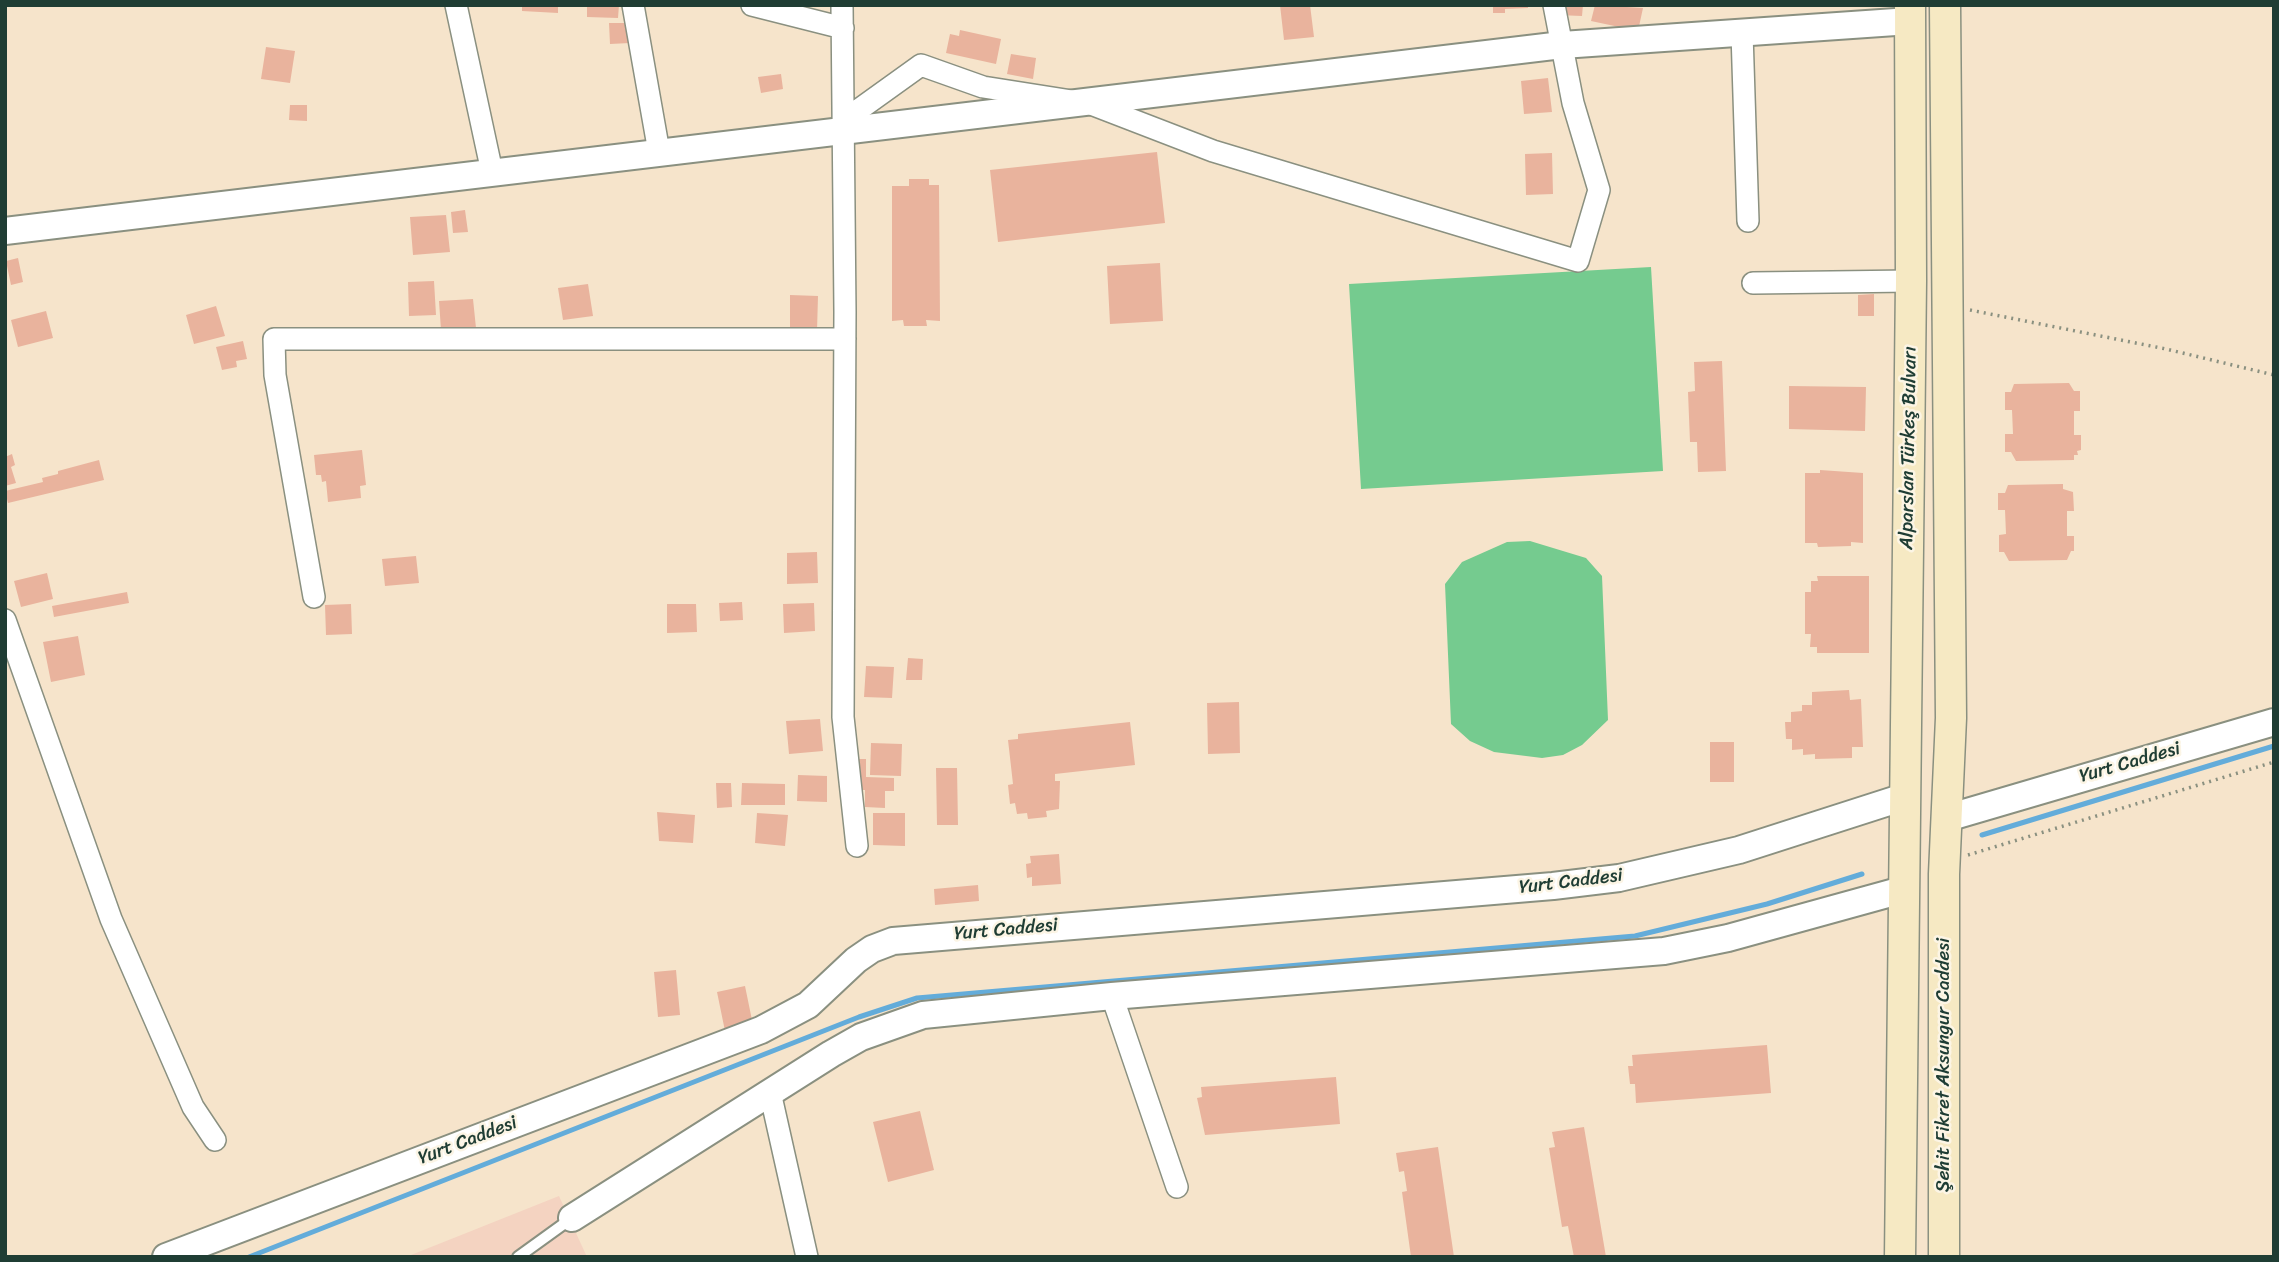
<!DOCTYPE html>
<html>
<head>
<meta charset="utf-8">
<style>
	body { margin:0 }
	#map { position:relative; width:2279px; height:1262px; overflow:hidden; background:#f6e4cb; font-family:Sriracha,sans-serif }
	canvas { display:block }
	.frame { position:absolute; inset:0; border:7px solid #1f3d34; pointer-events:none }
</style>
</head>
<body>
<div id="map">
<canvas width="2279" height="1262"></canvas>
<div class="frame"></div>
</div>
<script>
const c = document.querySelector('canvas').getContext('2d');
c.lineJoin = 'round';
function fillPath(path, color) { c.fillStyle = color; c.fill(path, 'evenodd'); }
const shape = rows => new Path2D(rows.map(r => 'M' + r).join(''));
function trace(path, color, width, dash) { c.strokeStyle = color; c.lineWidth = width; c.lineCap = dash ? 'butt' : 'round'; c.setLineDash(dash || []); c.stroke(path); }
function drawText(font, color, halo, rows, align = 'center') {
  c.font = font + ' Sriracha,sans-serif'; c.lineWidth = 5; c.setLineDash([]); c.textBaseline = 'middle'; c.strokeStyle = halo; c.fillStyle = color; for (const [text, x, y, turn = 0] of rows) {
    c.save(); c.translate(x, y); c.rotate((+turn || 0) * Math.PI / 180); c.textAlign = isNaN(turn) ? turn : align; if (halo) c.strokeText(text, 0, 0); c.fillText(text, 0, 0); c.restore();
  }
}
fillPath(shape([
	[559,1196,587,1257,406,1257]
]), '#f4d3c1');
fillPath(shape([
	[1651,267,1663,471,1361,489,1349,284],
	[1530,541,1586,558,1602,576,1608,720,1582,745,1563,755,1542,758,1494,752,1470,741,1451,724,1445,584,1462,562,1507,542]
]), '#75cb8f');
trace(shape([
	[1982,835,2274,746],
	[249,1257,859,1017,917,998,1635,936,1767,904,1862,874]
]), '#63acda', 5);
fillPath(shape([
	[522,5,558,5,558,13,522,11],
	[587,5,619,5,618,18,587,17],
	[1280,5,1310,5,1314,37,1284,40],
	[1493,5,1528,5,1528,8,1505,9,1505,13,1493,13],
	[1557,5,1583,5,1582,16,1557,15],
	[1595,5,1643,8,1638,31,1591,21],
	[609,23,629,23,630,43,610,44],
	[960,30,1001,39,996,64,946,53,950,34,959,36],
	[266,47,295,51,290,83,261,79],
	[1011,54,1036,58,1033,79,1007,74],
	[781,74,783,89,761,93,758,77],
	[1548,78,1552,112,1524,114,1521,81],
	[290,105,307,105,307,121,289,120],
	[1157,152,1165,223,998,242,990,170],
	[1552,153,1553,194,1526,195,1525,154],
	[909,179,929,179,929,185,939,185,940,321,926,320,927,326,904,326,903,320,892,321,892,186,909,186],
	[465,210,468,232,453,233,451,212],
	[446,215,450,252,413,255,410,217],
	[18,258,23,282,11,285,6,261],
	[1160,263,1163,321,1110,324,1107,266],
	[434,281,436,315,409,316,408,282],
	[588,284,593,316,563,320,558,288],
	[1874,294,1874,316,1858,316,1858,295],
	[790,295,818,296,817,331,790,330],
	[473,299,476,328,441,330,439,301],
	[216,306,225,336,194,344,186,315],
	[46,311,53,338,18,347,11,320],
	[243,341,247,359,236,361,237,367,222,370,216,347],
	[1722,361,1726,471,1698,472,1697,442,1690,442,1688,392,1695,391,1694,362],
	[2069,383,2074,391,2080,391,2080,411,2074,411,2074,435,2081,435,2081,450,2077,451,2078,455,2074,455,2074,460,2016,461,2011,452,2005,452,2005,434,2013,434,2012,410,2005,410,2005,392,2011,392,2014,384],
	[1789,386,1866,387,1865,431,1789,429],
	[362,450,366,485,360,486,361,498,328,502,326,481,322,482,321,475,316,475,314,455],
	[12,454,15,465,11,467,16,483,5,486,5,457],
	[99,460,104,480,8,503,5,491,43,482,42,478,58,474,58,471],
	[1820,470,1863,473,1863,543,1851,542,1851,546,1818,547,1817,543,1805,543,1805,473,1820,473],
	[2063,484,2063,489,2073,492,2074,511,2067,511,2067,536,2074,536,2074,551,2071,551,2067,560,2009,561,2004,552,1999,552,1999,535,2006,534,2005,510,1998,510,1998,493,2005,493,2008,485],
	[817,552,818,583,787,584,787,553],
	[416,556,419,583,385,586,382,559],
	[47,573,53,599,21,607,14,581],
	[1817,576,1869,576,1869,653,1817,653,1817,647,1810,647,1811,634,1805,634,1805,592,1811,592,1811,581,1818,581],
	[127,592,129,603,54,617,52,606],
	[742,602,743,620,720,621,719,603],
	[814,603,815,631,784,633,783,604],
	[351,604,352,634,326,635,325,605],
	[667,604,696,604,697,632,667,633],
	[78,636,85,675,51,682,43,642],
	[908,658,923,659,922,680,906,680],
	[866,666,894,667,892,698,864,697],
	[1849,690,1850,700,1861,699,1863,747,1852,747,1852,758,1815,759,1815,754,1803,755,1803,749,1792,750,1792,739,1786,739,1785,722,1791,722,1791,712,1802,711,1802,705,1812,705,1812,692],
	[1239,702,1240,753,1208,754,1207,703],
	[820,719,823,751,789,754,786,721],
	[1130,722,1135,765,1055,774,1055,781,1060,781,1059,809,1046,811,1047,817,1028,819,1027,813,1017,814,1015,803,1010,804,1008,785,1013,784,1008,740,1018,739,1018,734],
	[1710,742,1734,742,1734,782,1710,782],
	[871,743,902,744,901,776,870,775],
	[857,759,866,759,866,777,894,778,894,791,885,791,885,808,865,807,865,790,857,790],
	[936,768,957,768,958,825,937,825],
	[798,775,827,776,827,802,797,801],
	[716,783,731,783,732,807,717,808],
	[742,783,785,784,785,805,741,805],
	[657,812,695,815,693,843,659,841],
	[757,813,788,815,785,846,755,843],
	[873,813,905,813,905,846,873,845],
	[1059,854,1061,884,1032,886,1032,877,1027,878,1026,864,1031,863,1030,856],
	[978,885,979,901,935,905,934,889],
	[676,970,680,1015,658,1017,654,972],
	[745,986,753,1025,725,1031,717,992],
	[1767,1045,1771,1093,1636,1103,1635,1084,1630,1084,1628,1066,1633,1066,1632,1055],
	[1336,1077,1340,1124,1205,1135,1197,1098,1202,1097,1201,1087],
	[920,1111,934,1170,888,1182,873,1122],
	[1584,1127,1606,1257,1574,1257,1568,1226,1562,1227,1549,1148,1555,1147,1552,1132],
	[1438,1147,1454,1257,1411,1257,1402,1192,1407,1191,1404,1171,1399,1172,1396,1153]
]), '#e9b39d');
const service = shape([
	[518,1257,572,1218]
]);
const minor = shape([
	[456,5,492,172],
	[633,5,659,152],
	[752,5,843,28],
	[842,5,845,312,843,717,857,846],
	[1742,33,1748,221],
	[843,121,921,65,983,87,1091,104,1213,151,1578,261,1599,190,1573,103,1554,5],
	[1753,283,1911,281],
	[314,597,275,375,274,339,845,339],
	[5,620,111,919,193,1107,215,1140],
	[1112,996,1177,1187],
	[770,1092,807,1257]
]);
const tertiary = shape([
	[5,231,1562,45,1910,21],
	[1947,818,2274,722],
	[572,1218,831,1054,861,1037,923,1015,1112,996,1664,951,1728,938,1902,890],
	[166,1257,761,1030,808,1005,856,960,872,949,893,941,1553,886,1619,878,1739,850,1904,797]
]);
const secondary = shape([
	[1900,1257,1911,281,1910,5],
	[1944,1257,1944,874,1951,718,1945,5]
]);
trace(service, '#8a9080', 14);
trace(minor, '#8a9080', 24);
trace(tertiary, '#8a9080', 30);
trace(secondary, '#8a9080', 33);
trace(shape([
	[1970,310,2166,349,2274,375],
	[1968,855,2274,762]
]), '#8a9080', 3.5, [2, 5]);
trace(service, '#fff', 10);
trace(minor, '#fff', 21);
trace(tertiary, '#fff', 26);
trace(secondary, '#f6e9c3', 30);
drawText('19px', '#1f3d34', '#fcf5e5', [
	["Alparslan Türkeş Bulvarı",1909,448,-89],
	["Yurt Caddesi",2130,763,-16],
	["Yurt Caddesi",1571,882,-7],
	["Yurt Caddesi",1006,930,-5],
	["Şehit Fikret Aksungur Caddesi",1944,1065,-90],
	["Yurt Caddesi",468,1141,-21]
]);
</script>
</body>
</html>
